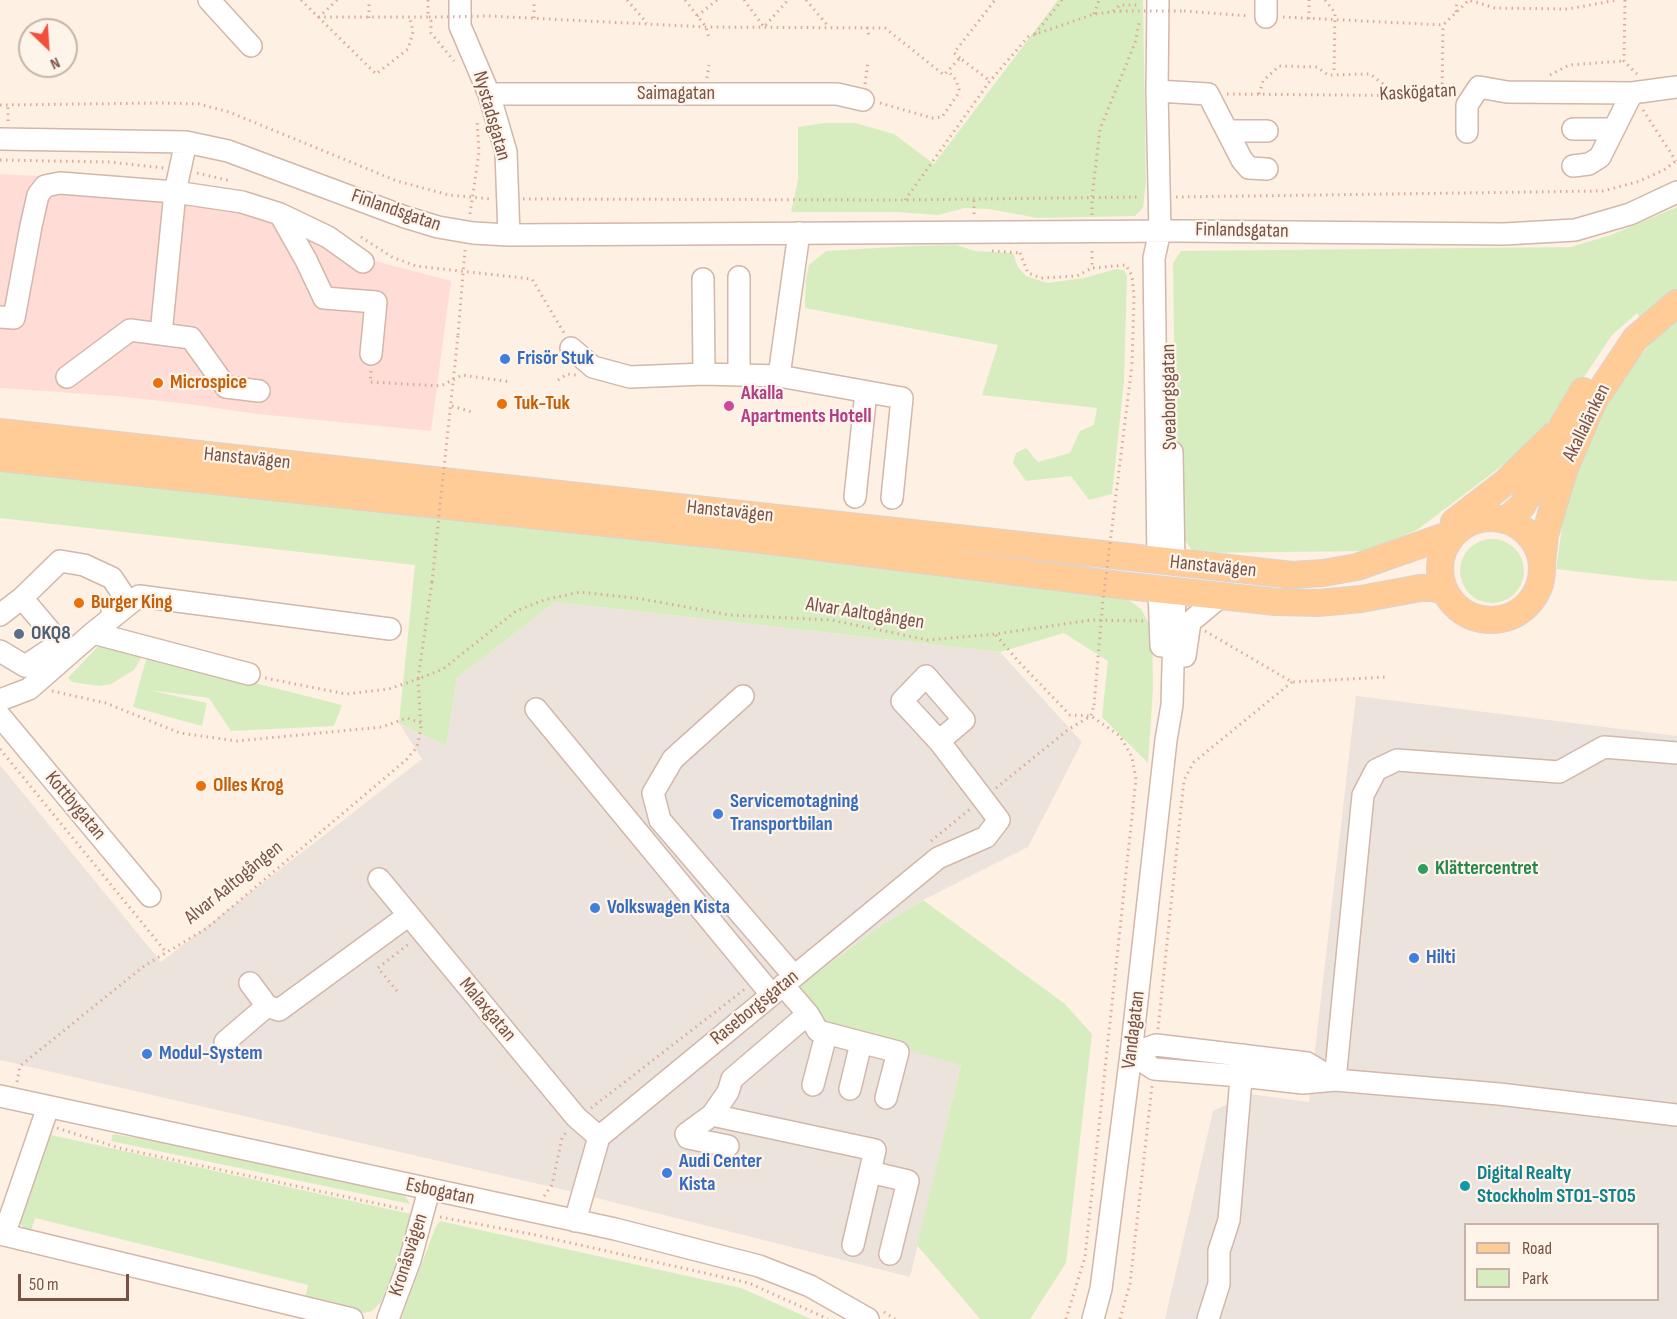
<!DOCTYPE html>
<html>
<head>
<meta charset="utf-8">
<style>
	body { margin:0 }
	#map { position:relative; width:1677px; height:1319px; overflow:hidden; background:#fef0e2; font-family:"Sofia Sans Condensed",sans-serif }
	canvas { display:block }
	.legend { position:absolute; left:1464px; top:1223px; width:195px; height:78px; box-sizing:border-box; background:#fff4ea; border:2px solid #c9b3a8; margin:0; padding:8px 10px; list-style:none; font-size:18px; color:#785246 }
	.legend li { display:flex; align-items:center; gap:12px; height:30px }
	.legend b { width:30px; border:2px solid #c9b3a8 }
	.north { position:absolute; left:18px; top:18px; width:60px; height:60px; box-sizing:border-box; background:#fff4ea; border:2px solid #c9b3a8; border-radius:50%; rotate:155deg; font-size:16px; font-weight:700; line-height:24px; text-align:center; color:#785246 }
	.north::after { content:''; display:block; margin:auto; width:21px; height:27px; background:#f24f3d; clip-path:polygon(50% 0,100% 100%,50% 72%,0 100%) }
	.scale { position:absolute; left:18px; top:1274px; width:111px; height:27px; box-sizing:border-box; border:3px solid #785246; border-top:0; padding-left:8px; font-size:18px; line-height:21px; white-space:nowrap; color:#785246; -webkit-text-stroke:4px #fff4ea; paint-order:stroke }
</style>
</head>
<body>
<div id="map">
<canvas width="1677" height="1319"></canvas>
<ul class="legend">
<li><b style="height:8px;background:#ffcc98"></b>Road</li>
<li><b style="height:16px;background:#d8edbf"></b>Park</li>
</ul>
<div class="north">N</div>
<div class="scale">50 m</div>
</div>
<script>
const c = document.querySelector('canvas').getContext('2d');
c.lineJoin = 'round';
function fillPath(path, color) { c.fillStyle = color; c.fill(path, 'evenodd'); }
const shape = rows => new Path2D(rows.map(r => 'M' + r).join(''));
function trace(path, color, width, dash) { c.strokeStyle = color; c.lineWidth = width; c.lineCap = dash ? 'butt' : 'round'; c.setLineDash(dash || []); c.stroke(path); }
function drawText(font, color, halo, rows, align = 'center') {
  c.font = font + ' "Sofia Sans Condensed",sans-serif'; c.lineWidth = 4.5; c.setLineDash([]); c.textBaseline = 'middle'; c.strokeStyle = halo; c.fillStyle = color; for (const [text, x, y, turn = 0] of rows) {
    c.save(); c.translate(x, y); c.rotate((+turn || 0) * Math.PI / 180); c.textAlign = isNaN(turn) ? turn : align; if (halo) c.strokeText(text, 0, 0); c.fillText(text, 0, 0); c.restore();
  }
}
fillPath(shape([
	[0,174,143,182,211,190,371,260,451,281,431,431,258,414,188,404,116,396,0,388]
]), '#ffdcd5');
fillPath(shape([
	[555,602,1000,652,1082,742,1028,847,923,900,879,927,801,985,822,1026,961,1064,910,1277,565,1190,0,1060,0,765,161,962,422,759,399,723,446,746,457,678],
	[1356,696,1677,736,1677,1319,1165,1319,1213,1111,1249,1094,1309,1102],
	[1466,1224,1658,1224,1658,1300,1466,1300]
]), '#ede3dd');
fillPath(shape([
	[1058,0,1143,0,1146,182,1143,208,1135,216,1038,218,989,209,965,208,938,215,897,212,791,212,798,180,798,127,824,123,855,123,894,134,934,164],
	[1677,207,1677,581,1650,580,1556,569,1566,500,1595,424,1621,378,1655,339,1637,313,1612,335,1574,392,1527,447,1417,530,1368,551,1194,553,1182,536,1176,478,1173,263,1181,251,1571,247,1611,235],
	[956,245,975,251,1013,253,1018,267,1026,276,1047,283,1084,278,1116,269,1124,270,1127,276,1124,381,1112,494,1089,500,1071,476,1026,481,1013,463,1016,453,1026,448,1038,462,1070,453,1080,431,1094,425,1097,408,982,395,998,345,805,308,806,278,809,265,826,251,912,246],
	[0,470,825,558,901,571,1122,595,1141,609,1152,629,1153,689,1148,763,1102,717,1108,661,1064,633,1000,652,555,602,457,678,446,746,399,723,415,565,0,518],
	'1460 571a32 32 0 1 1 64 0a32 32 0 1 1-64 0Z',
	[103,641,143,655,134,670,111,684,99,686,72,682,68,678],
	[147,656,342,705,334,726,231,731,209,698,149,690,207,703,202,726,133,707],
	[923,900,1065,1004,1092,1034,1066,1263,1030,1319,980,1319,917,1245,961,1065,822,1026,804,999,801,985,879,927],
	[113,1134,136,1138,148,1138,398,1193,406,1197,410,1204,111,1141],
	[51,1135,411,1214,408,1232,381,1302,372,1311,365,1313,305,1298,308,1285,35,1218,31,1231,25,1229,21,1224,19,1217,42,1151],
	[440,1221,741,1288,811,1319,401,1319,436,1226]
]), '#d8edbf');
const minor = shape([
	[209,0,251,46],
	[460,0,460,26,489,94,506,152,509,235],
	[1158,0,1157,91,1160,231,1154,258,1158,561],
	[1266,0,1266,17],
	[1157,91,1208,94,1227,131,1267,131],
	[489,94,837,94,863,100],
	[1573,129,1614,129],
	[1227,131,1242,160,1249,168,1267,169],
	[1467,132,1467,105,1479,87,1507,92,1632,93,1677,87],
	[0,139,186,142,228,151,405,217,438,227,473,233,509,235,1179,231,1504,234,1575,230,1630,214,1677,192],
	[1573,166,1589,164,1600,157,1632,93],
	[280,214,328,237,363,262],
	[703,279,704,374],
	[0,317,14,318,31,226,38,195,45,186,60,183,175,192,242,202,280,214,306,260,324,298,376,302,371,354],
	[161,334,175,192,186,142],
	[571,348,593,367,630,377,704,374,779,376,902,398,892,498],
	[739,375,739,277],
	[779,376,799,233],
	[67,377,130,330,191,338,226,387,259,391],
	[1172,452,1174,563],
	[855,497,866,392],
	[1159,589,1161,646],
	[22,598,60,561,84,565,112,578,126,599,112,611],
	[0,615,22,598,60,643,25,666,0,651],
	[93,633,249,674],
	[1185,656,1190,622,1214,602,1223,596],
	[743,696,673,759,653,793,660,820,794,976],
	[0,700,29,689,93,633,139,596,390,629],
	[536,709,771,994],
	[0,716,150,896],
	[379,879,576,1117,599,1137],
	[250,983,267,1006],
	[783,985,808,1014,732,1079,728,1092,712,1115,875,1150,853,1245],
	[808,1014,818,1031,898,1052,886,1098],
	[225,1042,267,1006,279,1010,409,915],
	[1131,1054,1154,1069,1241,1076,1303,1083,1335,1080,1499,1094,1677,1115],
	[1131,1054,1156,1045,1307,1063,1335,1080],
	[1335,1080,1363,795,1376,770,1397,760,1559,772,1604,747,1677,753],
	[813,1085,826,1035],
	[850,1089,861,1043],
	[0,1096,615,1229,759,1266,810,1286,868,1319],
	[712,1115,686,1134,688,1138,728,1146],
	[870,1172,908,1181,890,1254],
	[575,1221,599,1137,938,858,986,837,999,820,939,741,964,720,926,676,902,701,939,741],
	[0,1234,352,1319],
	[4,1235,48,1107],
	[388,1319,410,1260,429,1190],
	[1093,1319,1101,1289,1131,1054,1166,740,1172,705,1175,590],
	[1208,1319,1219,1284,1219,1251,1229,1220,1243,1055]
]);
const major = shape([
	[0,432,1292,575,1323,573,1357,567,1454,533],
	[0,458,754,539,1128,586,1276,602,1318,603,1361,599,1420,588,1433,588,1444,591],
	'1440 569a51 51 0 1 1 102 0a51 51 0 1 1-102 0Z',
	[1506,520,1522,506,1541,475,1562,427,1583,391],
	[1454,522,1506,482,1553,436],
	[1542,563,1545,535,1556,497,1565,468,1593,402,1635,339,1677,303]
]);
trace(minor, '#d2b7aa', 24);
trace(major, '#dcd2cf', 28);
trace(shape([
	[301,0,376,74,408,49,413,32,410,18],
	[337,0,319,17,428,17,431,21,431,33,454,61],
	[428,0,428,17,435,17],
	[627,0,647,23],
	[685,0,706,27,709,38],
	[744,0,764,27,788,0],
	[806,0,828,26],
	[1325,0,1335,13,1334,74],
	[1625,0,1624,61,1637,74],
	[1113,11,1120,5,1140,5],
	[1184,11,1249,16],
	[1456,12,1457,0],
	[1094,14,1099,0],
	[489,16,706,27,885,28,944,75,960,58,990,81],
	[697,16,717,0],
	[1283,17,1443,25,1469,0,1495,8,1568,9,1617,0],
	[369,18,369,0],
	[534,18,534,0],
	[1309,19,1309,0],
	[867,27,869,36],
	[1035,34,1062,0],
	[960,58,954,53,995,0],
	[1550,75,1569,65,1624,61],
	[707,78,709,65],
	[865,84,868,62],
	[1227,94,1442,96,1454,93],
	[1259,94,1263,81,1279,66,1317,67,1328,75,1370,74,1396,94],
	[1442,96,1443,25],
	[880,103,932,118,942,117,958,94,959,89,956,80,948,71],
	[0,105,161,103,199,104,229,112,397,181,449,195,491,199],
	[1643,110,1676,161],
	[8,121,8,105],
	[0,160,109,162,164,168],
	[197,173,231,181],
	[1176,197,1603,191,1637,182,1664,170,1677,160],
	[523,199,901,200,1140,197],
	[905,200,990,81,1028,37,1094,14,1120,11],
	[470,214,479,152,477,120],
	[974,214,974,199],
	[1092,215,1092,197,1100,129,1135,43,1139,23],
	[361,237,392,257,416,266,532,279,564,333],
	[992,251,1020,253],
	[1092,251,1092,268,1126,265,1132,276,1134,296,1132,365],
	[1020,253,1028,273,1041,278,1077,276,1092,268],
	[458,335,465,250],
	[371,371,370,382,441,386,462,375,511,382],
	[558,380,567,374,576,375],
	[452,406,475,413],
	[432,582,418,679,443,669,516,611,544,600,580,592,642,599,730,615,831,620,928,640,996,634,1091,620,1144,621],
	[1205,631,1292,682,1388,677],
	[996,635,1019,662,1070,715,1091,716,1120,736,1132,757,1136,779,1085,1257,1066,1319],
	[52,691,106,703,180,733,237,741,382,727,407,718,421,723],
	[0,749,166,952],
	[996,788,1069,729,1091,716,1094,705],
	[931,841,970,809],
	[397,991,378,968,410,943],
	[1158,1029,1184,780,1194,762,1292,682],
	[17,1082,20,1066,144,966,207,928,406,760,417,747,421,728,418,679,389,689,346,694,265,678],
	[591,1108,745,989],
	[57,1128,119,1148,407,1210],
	[544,1196,552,1185,562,1138,567,1131],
	[440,1217,531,1234,749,1283,828,1319],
	[884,1312,895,1319],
	[1120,1319,1130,1284,1152,1086]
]), '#dbab9a', 3, [1.5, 4.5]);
trace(minor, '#fff', 21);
trace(major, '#ffcc98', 26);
trace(shape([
	[1120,11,1184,11],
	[435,17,489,16],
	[432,582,458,335],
	[1094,705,1103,600,1132,365]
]), '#dbab9a', 3, [1.5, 4.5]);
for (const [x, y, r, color] of [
	[505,359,6,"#3f7fe0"],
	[158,383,6,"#e8710a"],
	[502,404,6,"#e8710a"],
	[729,406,6,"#d1479c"],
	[79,603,6,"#e8710a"],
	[19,634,6,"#5c6f8a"],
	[201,786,6,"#e8710a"],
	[718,814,6,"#3f7fe0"],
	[1423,869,6,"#2e9e5b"],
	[595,908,6,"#3f7fe0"],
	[1414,958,6,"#3f7fe0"],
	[147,1054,6,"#3f7fe0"],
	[667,1173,6,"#3f7fe0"],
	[1465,1186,6,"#0f9aa8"]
]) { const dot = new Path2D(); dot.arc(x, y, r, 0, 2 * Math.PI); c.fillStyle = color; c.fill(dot); trace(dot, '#fff4ea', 2); }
drawText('20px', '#785246', '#fff4ea', [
	["Kaskögatan",1418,93,-3],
	["Saimagatan",676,94],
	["Nystadsgatan",491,116,74],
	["Finlandsgatan",396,211,19],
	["Finlandsgatan",1242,231,1],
	["Sveaborgsgatan",1170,397,-91],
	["Akallalänken",1587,423,-64],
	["Hanstavägen",247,459,6],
	["Hanstavägen",730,512,6],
	["Hanstavägen",1213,567,6],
	["Alvar Aaltogången",865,614,9],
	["Kottbygatan",75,806,50],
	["Alvar Aaltogången",234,883,-39],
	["Raseborgsgatan",755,1008,-39],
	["Malaxgatan",487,1010,50],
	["Vandagatan",1134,1030,-83],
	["Esbogatan",440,1192,12],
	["Kronåsvägen",409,1255,-72]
]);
drawText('bold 20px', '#366cbe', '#fff4ea', [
	["Frisör Stuk",517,359],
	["Servicemotagning",730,802],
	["Transportbilan",730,825],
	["Volkswagen Kista",607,908],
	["Hilti",1426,958],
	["Modul-System",159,1054],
	["Audi Center",679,1162],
	["Kista",679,1185]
], 'left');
drawText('bold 20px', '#c56008', '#fff4ea', [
	["Microspice",170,383],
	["Tuk-Tuk",514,404],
	["Burger King",91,603],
	["Olles Krog",213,786]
], 'left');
drawText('bold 20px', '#b23c85', '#fff4ea', [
	["Akalla",741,394],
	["Apartments Hotell",741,417]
], 'left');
drawText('bold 20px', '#4e5e75', '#fff4ea', [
	["OKQ8",31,634]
], 'left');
drawText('bold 20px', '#27864d', '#fff4ea', [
	["Klättercentret",1435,869]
], 'left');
drawText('bold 20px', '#0d838f', '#fff4ea', [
	["Digital Realty",1477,1174],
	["Stockholm STO1-STO5",1477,1197]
], 'left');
</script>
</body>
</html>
